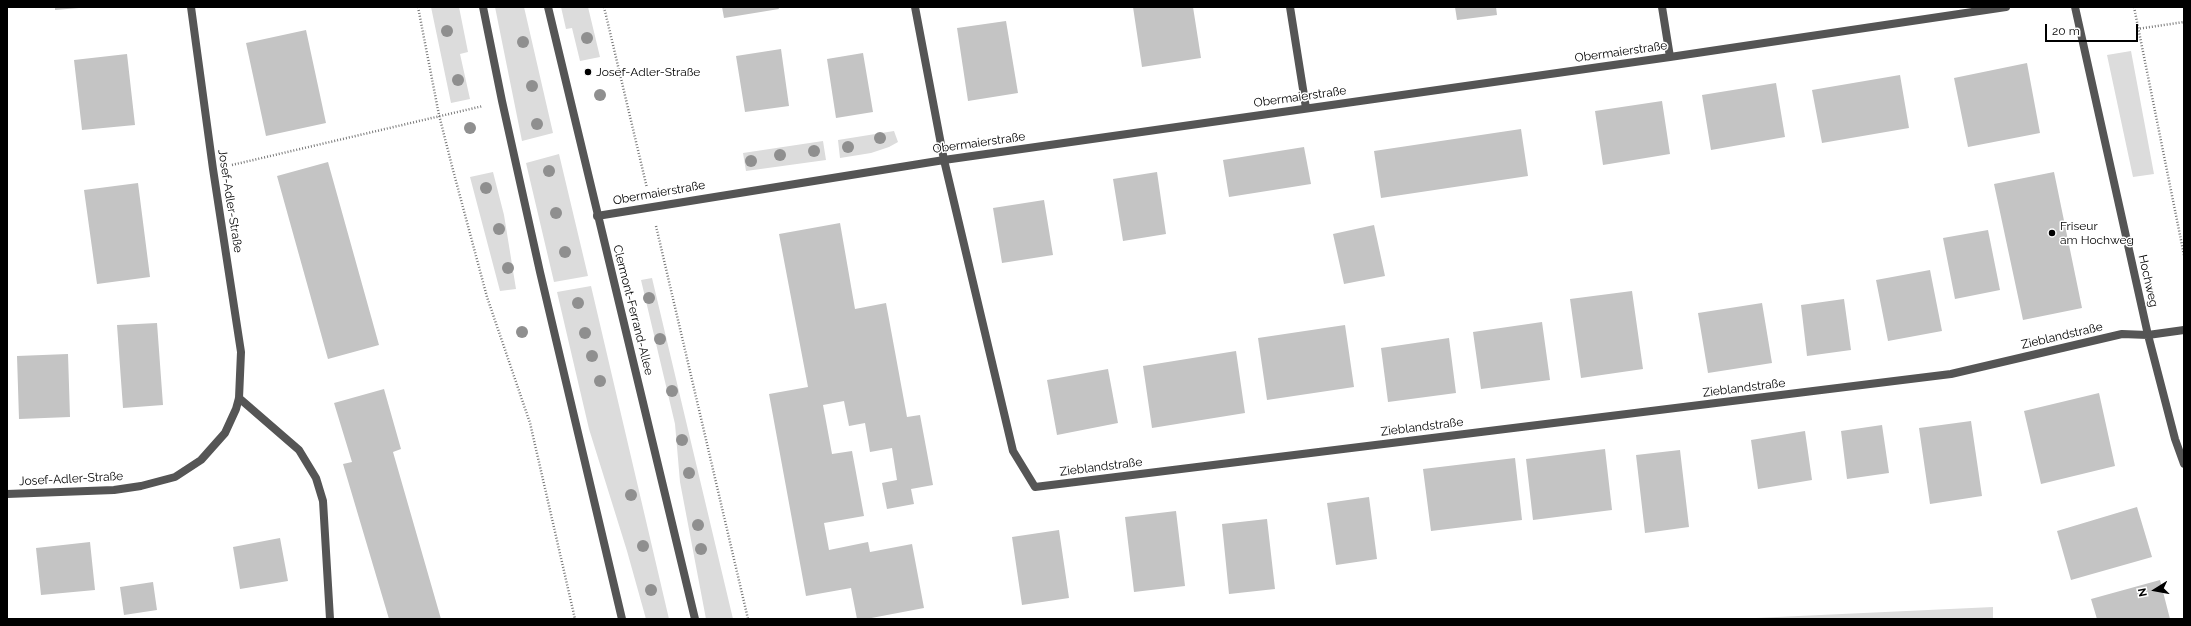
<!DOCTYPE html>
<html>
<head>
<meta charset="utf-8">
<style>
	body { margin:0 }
	#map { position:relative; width:2191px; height:626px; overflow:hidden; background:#fff; font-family:Raleway,sans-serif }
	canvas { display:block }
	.frame { position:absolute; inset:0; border:8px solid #000; pointer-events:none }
	.north { position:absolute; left:2135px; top:570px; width:40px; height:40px; -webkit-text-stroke:3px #fff; paint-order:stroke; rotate:259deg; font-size:11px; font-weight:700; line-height:16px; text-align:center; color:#000 }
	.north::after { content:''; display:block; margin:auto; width:14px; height:18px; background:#000; clip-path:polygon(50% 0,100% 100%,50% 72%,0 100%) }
	.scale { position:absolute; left:2045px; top:24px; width:93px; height:18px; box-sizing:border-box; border:2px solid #000; border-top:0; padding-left:5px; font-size:12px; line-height:14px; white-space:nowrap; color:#000; -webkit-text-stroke:3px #fff; paint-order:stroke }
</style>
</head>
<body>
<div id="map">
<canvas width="2191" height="626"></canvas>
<div class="frame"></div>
<div class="north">N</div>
<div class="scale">20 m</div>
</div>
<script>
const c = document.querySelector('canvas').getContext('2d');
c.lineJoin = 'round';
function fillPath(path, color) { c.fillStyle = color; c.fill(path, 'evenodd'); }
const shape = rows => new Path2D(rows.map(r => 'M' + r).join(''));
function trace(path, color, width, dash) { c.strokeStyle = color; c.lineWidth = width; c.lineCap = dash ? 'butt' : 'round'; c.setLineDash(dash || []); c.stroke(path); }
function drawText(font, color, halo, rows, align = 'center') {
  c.font = font + ' Raleway,sans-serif'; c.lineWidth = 3; c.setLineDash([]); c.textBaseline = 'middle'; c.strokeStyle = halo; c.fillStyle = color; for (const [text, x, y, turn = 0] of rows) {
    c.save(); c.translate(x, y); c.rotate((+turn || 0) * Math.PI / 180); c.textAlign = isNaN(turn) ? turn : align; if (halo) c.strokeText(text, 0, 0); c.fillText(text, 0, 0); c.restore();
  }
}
fillPath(shape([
	[431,7,459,7,468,52,460,54,470,99,451,103],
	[495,7,524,7,553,133,522,141],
	[561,7,588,7,600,57,580,61,572,28,566,29],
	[2131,51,2154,174,2133,177,2107,55],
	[894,131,898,142,889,147,871,153,840,158,838,140],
	[823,141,826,160,746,171,743,153],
	[559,154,588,276,554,282,526,163],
	[493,172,504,215,516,289,500,291,470,177],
	[652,278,733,619,706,619,680,482,675,424,641,280],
	[591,286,669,619,646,619,627,551,589,429,557,292],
	[1993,607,1993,619,1734,619]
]), '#dcdcdc');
fillPath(shape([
	[55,7,79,7,79,8,55,10],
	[722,7,778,7,779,9,724,18],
	[1133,7,1193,7,1201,58,1142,67],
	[1455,7,1496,7,1497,15,1457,20],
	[1006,21,1018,93,968,101,957,28],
	[306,30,326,123,266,136,246,43],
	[781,49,789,106,745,112,736,56],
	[863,53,873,112,836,118,827,59],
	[127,54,135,125,82,130,74,60],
	[2027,63,2040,133,1968,147,1954,78],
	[1900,75,1909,128,1822,143,1812,90],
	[1776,83,1785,137,1711,150,1702,95],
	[1662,101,1670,154,1603,165,1595,111],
	[1521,129,1528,176,1381,198,1374,151],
	[1304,147,1311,184,1229,197,1223,160],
	[328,162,379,345,328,359,277,176],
	[1157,172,1166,234,1123,241,1113,179],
	[2054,172,2082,308,2023,320,1994,184],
	[138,183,150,277,97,284,84,190],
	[1044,200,1053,255,1002,263,993,208],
	[840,223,855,309,886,303,907,417,920,415,933,485,911,489,914,504,887,509,882,483,897,480,892,448,870,452,865,423,849,426,844,401,823,405,832,454,852,451,864,516,824,523,829,550,868,542,870,552,912,544,924,608,866,619,857,619,851,588,806,596,769,394,808,387,779,234],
	[1374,225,1385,276,1344,284,1333,234],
	[1988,230,2000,290,1955,299,1943,238],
	[1930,270,1942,331,1888,341,1876,280],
	[1632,291,1643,369,1581,378,1570,299],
	[1844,299,1851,350,1807,356,1801,305],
	[1762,303,1772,363,1708,373,1698,313],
	[1542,322,1550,380,1481,389,1473,332],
	[157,323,163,405,123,408,117,325],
	[1345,325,1354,387,1267,400,1258,338],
	[1449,338,1456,393,1388,402,1381,348],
	[1236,351,1245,413,1152,428,1143,366],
	[68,354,70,417,19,419,17,356],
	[1108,369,1118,423,1057,435,1047,380],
	[384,389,401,449,393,452,441,619,389,619,343,464,352,462,334,403],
	[2099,393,2115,466,2041,484,2024,411],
	[1971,421,1982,496,1930,504,1919,428],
	[1882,425,1889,473,1847,479,1841,431],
	[1805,431,1812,480,1758,489,1751,440],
	[1605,449,1612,510,1533,520,1526,459],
	[1680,450,1689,527,1645,533,1636,455],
	[1515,458,1522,520,1431,531,1423,469],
	[1369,497,1377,559,1336,565,1327,503],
	[2137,507,2152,557,2071,580,2057,531],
	[1176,511,1185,586,1134,592,1125,517],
	[1267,519,1275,589,1229,594,1222,524],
	[1059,530,1069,598,1022,605,1012,537],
	[280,538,288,581,240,589,233,547],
	[90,542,95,590,41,595,36,548],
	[2160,580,2170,619,2097,619,2091,599],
	[153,582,157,610,124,615,120,587]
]), '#c4c4c4');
trace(shape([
	[418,7,439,115,453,170,487,297,530,423,575,619],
	[604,7,647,188],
	[2134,7,2184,255],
	[2137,29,2184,22],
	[232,165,483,106],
	[656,226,748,619]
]), '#777', 2.5, [1, 2]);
trace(shape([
	[915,7,944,160,1013,451,1035,487,1951,374,2122,334,2148,335,2184,330],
	[1290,7,1306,108],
	[1662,7,1670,57],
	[2075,7,2148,335,2175,439,2184,464],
	[597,216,944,160,1670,57,2006,7],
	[239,398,299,450,316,478,323,501,330,619],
	[7,494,114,490,141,486,175,477,201,460,225,433,236,409,239,398,241,352,213,169,191,7]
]), '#555', 8);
trace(shape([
	[483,7,502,101,540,272,622,619],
	[548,7,695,619]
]), '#555', 8);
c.fillStyle = '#8f8f8f';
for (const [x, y] of [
	[447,31],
	[587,38],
	[523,42],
	[458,80],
	[532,86],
	[600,95],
	[537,124],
	[470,128],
	[880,138],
	[848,147],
	[814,151],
	[780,155],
	[751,161],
	[549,171],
	[486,188],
	[556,213],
	[499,229],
	[565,252],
	[508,268],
	[649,298],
	[578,303],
	[522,332],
	[585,333],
	[660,339],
	[592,356],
	[600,381],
	[672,391],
	[682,440],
	[689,473],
	[631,495],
	[698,525],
	[643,546],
	[701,549],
	[651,590]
]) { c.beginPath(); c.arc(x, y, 6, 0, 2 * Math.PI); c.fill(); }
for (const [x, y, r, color] of [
	[588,72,4,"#000"],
	[2052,233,4,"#000"]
]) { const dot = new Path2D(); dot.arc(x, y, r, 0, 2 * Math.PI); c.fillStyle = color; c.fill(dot); trace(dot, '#fff', 1.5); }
drawText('12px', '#000', '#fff', [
	["Obermaierstraße",1621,52,-8],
	["Obermaierstraße",1300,97,-8],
	["Obermaierstraße",979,143,-8],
	["Obermaierstraße",659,193,-10],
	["Josef-Adler-Straße",230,201,81],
	["Hochweg",2148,281,77],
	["Clermont-Ferrand-Allee",633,310,76],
	["Zieblandstraße",2062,336,-13],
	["Zieblandstraße",1744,388,-7],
	["Zieblandstraße",1422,427,-7],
	["Zieblandstraße",1101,467,-7],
	["Josef-Adler-Straße",71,479,-3]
]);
drawText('12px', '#000', '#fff', [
	["Josef-Adler-Straße",596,72],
	["Friseur",2060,226],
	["am Hochweg",2060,240]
], 'left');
</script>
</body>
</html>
